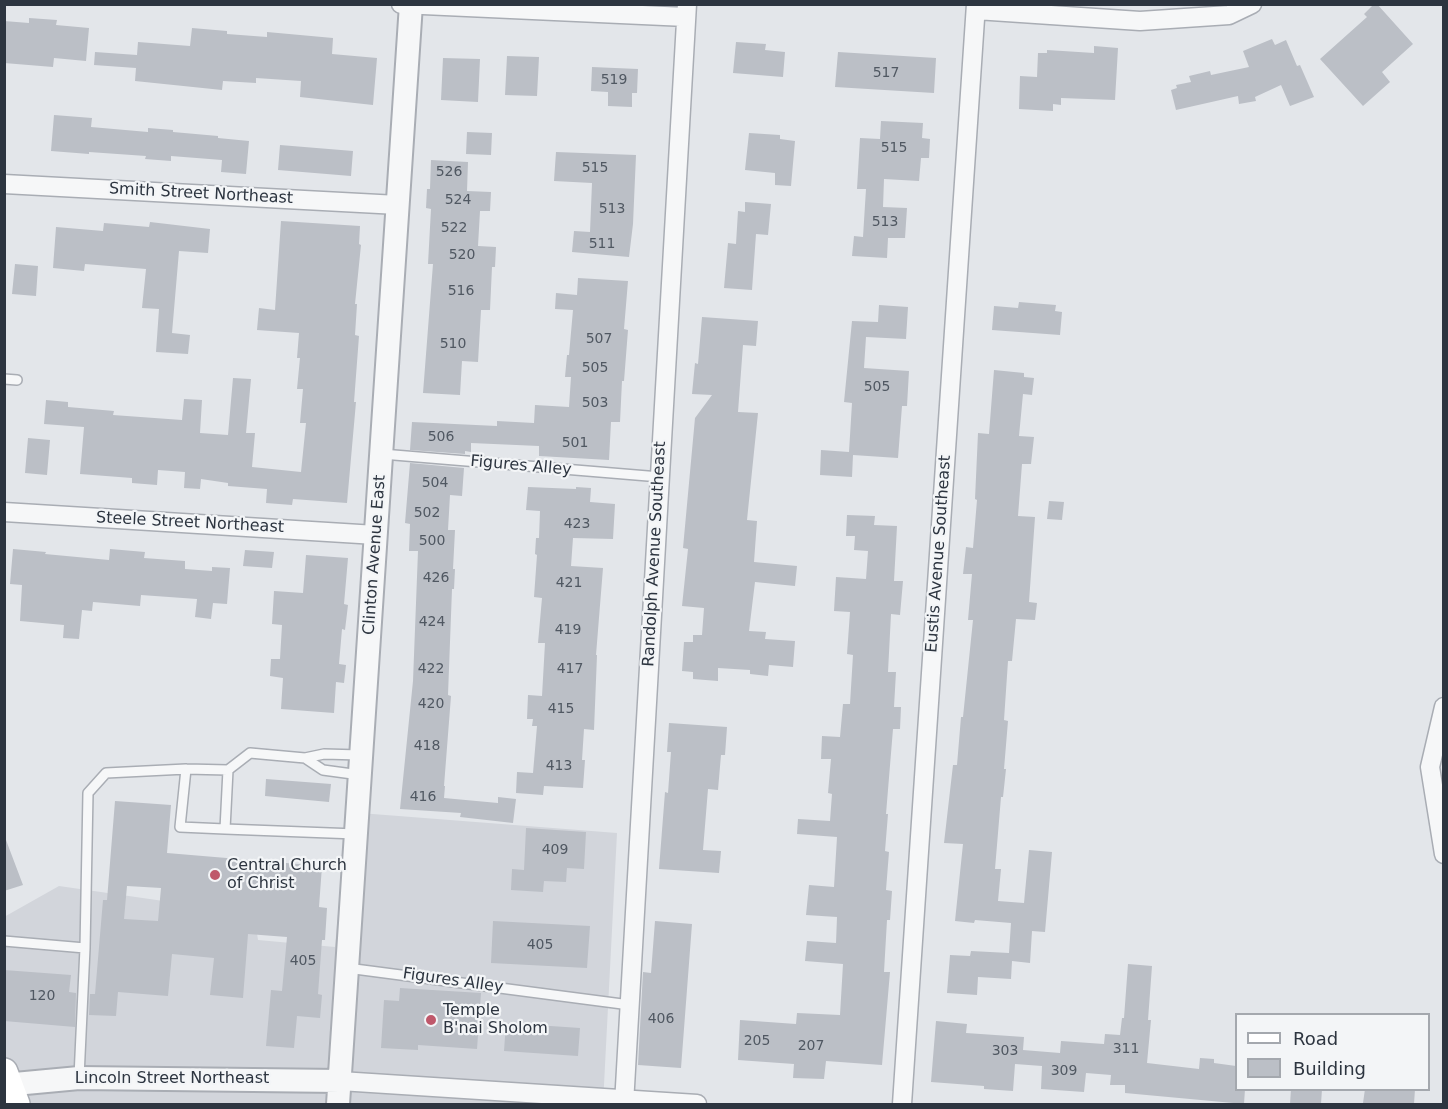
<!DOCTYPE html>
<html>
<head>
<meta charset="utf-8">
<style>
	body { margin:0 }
	#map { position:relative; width:1448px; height:1109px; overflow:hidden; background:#e3e6ea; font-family:"DejaVu Sans",sans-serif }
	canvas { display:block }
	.frame { position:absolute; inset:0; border:6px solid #2d3540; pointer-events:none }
	.legend { position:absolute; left:1235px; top:1013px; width:195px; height:78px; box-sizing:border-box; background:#f3f5f7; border:2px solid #a4a8ae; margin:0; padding:8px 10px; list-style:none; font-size:18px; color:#2d3540 }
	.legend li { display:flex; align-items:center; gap:12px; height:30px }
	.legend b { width:30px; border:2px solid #a4a8ae }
</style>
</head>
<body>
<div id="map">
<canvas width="1448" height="1109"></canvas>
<div class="frame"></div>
<ul class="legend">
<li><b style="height:8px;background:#fff"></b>Road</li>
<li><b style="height:16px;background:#bbbfc6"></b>Building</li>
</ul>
</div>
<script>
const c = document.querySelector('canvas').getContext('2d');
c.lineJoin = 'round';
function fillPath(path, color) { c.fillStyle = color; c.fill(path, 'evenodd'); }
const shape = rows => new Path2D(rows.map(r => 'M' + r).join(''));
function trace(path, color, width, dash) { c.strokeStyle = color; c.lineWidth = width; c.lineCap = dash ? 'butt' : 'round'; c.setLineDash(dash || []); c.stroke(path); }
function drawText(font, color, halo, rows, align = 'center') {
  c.font = font + ' "DejaVu Sans",sans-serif'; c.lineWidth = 4.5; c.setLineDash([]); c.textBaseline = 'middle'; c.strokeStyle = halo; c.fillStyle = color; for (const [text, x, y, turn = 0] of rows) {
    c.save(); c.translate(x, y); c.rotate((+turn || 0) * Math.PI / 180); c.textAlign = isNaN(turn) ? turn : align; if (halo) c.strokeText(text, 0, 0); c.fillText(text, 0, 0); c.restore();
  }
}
fillPath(shape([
	[347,812,617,833,603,1104,5,1104,4,917,59,886,254,914,258,940,335,947]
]), '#d2d5db');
fillPath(shape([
	[1374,4,1377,4,1413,44,1382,72,1390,82,1363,106,1320,59,1367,17,1364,14],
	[29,18,57,20,56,25,89,28,86,61,54,58,53,67,4,63,4,21,29,23],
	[192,28,227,31,227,34,267,37,267,32,333,38,332,54,377,58,373,105,300,97,301,81,256,78,256,83,223,81,222,90,135,81,136,68,94,65,95,52,137,55,138,42,190,46],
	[1272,39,1275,45,1286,40,1297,66,1300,65,1314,97,1290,106,1281,85,1255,97,1256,101,1239,104,1238,96,1176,110,1171,90,1177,88,1176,85,1191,82,1189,76,1210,71,1211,75,1249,67,1243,51],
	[736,42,766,44,765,50,785,52,783,77,733,73],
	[1094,46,1118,48,1115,100,1061,98,1061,105,1053,104,1053,111,1019,109,1020,76,1037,77,1038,53,1047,53,1047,50,1094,53],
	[838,52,936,58,934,93,835,87],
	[507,56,539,57,537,96,505,95],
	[443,58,480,59,478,102,441,100],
	[592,67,638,69,637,93,632,93,632,107,608,106,608,92,591,91],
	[54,115,92,118,91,127,148,132,148,128,173,130,173,132,218,136,218,138,249,141,246,174,221,172,222,160,171,156,171,161,145,159,146,156,89,152,89,154,51,151],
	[881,121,923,123,922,138,930,139,929,158,921,158,919,181,884,179,883,207,907,208,905,238,888,238,887,258,852,256,854,236,863,237,866,189,857,189,860,138,880,139],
	[467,132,492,133,491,155,466,154],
	[749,133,780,135,780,139,795,141,791,186,775,185,775,173,745,170],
	[280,145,353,151,351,176,278,170],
	[556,152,636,155,633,224,629,257,572,252,574,231,590,232,592,183,554,181],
	[431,160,468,162,467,191,491,192,490,211,480,211,478,246,496,247,495,267,492,267,490,310,481,310,478,362,462,361,460,395,423,393,433,264,428,264,431,209,426,208,427,189,430,189],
	[745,202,771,204,768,235,756,234,752,290,724,288,728,243,736,244,738,211,745,212],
	[281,221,360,226,359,244,361,245,355,304,357,304,355,335,359,336,354,402,356,402,347,503,293,499,292,505,266,503,267,489,228,486,228,483,201,479,200,489,184,488,185,472,158,470,157,485,132,483,132,478,80,474,84,427,44,424,46,400,68,402,68,407,114,411,113,415,182,420,184,399,202,400,200,433,228,435,233,378,251,379,246,433,255,433,252,467,301,472,306,423,300,423,303,389,297,389,300,358,297,358,299,333,257,330,259,308,275,310],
	[150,222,210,229,208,253,179,251,172,333,190,335,188,354,156,352,159,309,142,308,146,269,85,264,84,271,53,268,56,227,103,231,104,223,149,227],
	[15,264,38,266,36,296,12,294],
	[578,278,628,281,624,329,628,330,624,381,622,381,620,422,611,422,609,460,539,456,539,446,471,443,471,452,465,451,465,454,410,450,412,422,497,426,497,421,534,423,535,405,569,407,571,377,565,377,567,355,569,355,573,310,555,309,556,293,577,295],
	[1019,302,1056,305,1055,311,1062,312,1060,335,992,330,994,306,1018,308],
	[879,305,908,307,906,339,866,337,864,368,909,371,907,406,902,406,898,458,853,455,852,477,820,475,821,450,849,452,852,403,844,402,852,321,878,322],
	[702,317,758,321,756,346,743,345,738,412,758,413,747,520,757,521,754,562,797,566,795,586,755,582,749,631,766,632,765,639,795,641,793,667,769,665,768,676,750,674,750,670,718,668,718,681,693,679,693,672,682,671,684,642,693,642,693,635,702,635,704,608,682,606,688,549,683,548,695,418,712,395,692,394,695,363,698,364],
	[994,370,1024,373,1024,377,1034,378,1032,395,1023,394,1019,436,1034,437,1031,464,1022,464,1018,516,1035,517,1029,602,1037,603,1035,620,1016,619,1012,661,1008,661,1004,720,1008,721,1004,769,1006,769,1003,797,1001,797,995,869,1001,869,998,901,1024,903,1029,850,1052,852,1045,932,1032,931,1030,963,1012,961,1011,979,978,977,977,995,947,993,950,955,970,956,971,951,1009,953,1011,923,975,920,974,923,955,921,963,844,944,843,953,765,957,765,961,717,963,717,973,620,968,620,972,574,963,574,966,547,973,548,977,500,975,499,978,433,989,434],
	[28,438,50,440,47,475,25,473],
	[410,463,464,468,462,496,450,495,448,530,455,530,453,569,455,569,454,589,452,589,448,695,451,696,444,786,445,786,444,798,498,803,498,797,516,799,513,823,460,817,461,813,400,809,413,681,418,551,409,551,410,524,405,523],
	[528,487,576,489,576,487,591,488,590,502,615,504,613,539,573,538,571,566,603,568,596,655,597,655,594,730,584,729,582,760,585,760,583,788,544,786,543,795,516,793,517,772,533,773,537,726,532,726,533,719,527,719,528,695,542,696,545,643,538,643,542,598,534,597,537,555,535,554,536,538,539,538,540,511,526,510],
	[1049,501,1064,502,1062,520,1047,519],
	[847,515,875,516,874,525,897,526,894,581,903,581,900,615,891,614,888,672,896,672,894,707,901,707,900,729,893,729,886,814,888,814,885,851,889,852,886,890,892,891,890,920,887,920,884,972,890,972,882,1065,826,1061,824,1079,793,1078,794,1064,738,1060,740,1020,796,1024,797,1013,840,1015,843,964,805,961,807,941,836,943,837,917,806,915,809,885,834,887,837,837,797,834,798,819,830,821,832,794,828,793,831,759,821,759,822,736,840,737,843,704,850,704,853,655,847,654,850,612,834,611,836,577,866,579,868,551,854,550,855,536,846,536],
	[13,549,46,552,45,554,109,560,110,549,145,552,144,558,185,561,185,569,212,571,212,567,230,568,227,604,213,603,211,619,195,617,197,599,141,595,140,606,93,602,92,611,82,610,79,639,63,638,64,625,20,621,22,585,10,584],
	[245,550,274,552,272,568,243,566],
	[306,555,348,558,344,604,348,605,345,630,342,629,339,664,346,665,344,683,336,682,334,713,281,709,283,678,270,676,271,659,280,659,282,625,272,624,274,591,303,593],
	[669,723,727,727,725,755,721,755,718,790,708,789,703,850,721,851,719,873,659,869,665,792,668,793,671,752,667,752],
	[266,779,331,784,329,802,265,796],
	[115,801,171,805,167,853,322,866,319,907,327,908,325,940,322,940,318,994,322,995,320,1018,297,1016,294,1048,266,1046,271,990,282,991,287,937,248,934,243,998,210,995,214,958,172,954,168,996,118,992,116,1016,89,1015,90,994,95,994,103,900,107,900],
	[127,886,161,888,158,921,124,919],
	[526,828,586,832,584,869,567,868,566,882,544,881,543,892,511,890,512,869,524,870],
	[4,840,6,840,23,885,4,891],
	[493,921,590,926,587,968,491,963],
	[655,921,692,924,681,1068,638,1065,643,972,651,973],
	[1128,964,1152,966,1148,1020,1151,1020,1147,1063,1199,1069,1200,1058,1214,1059,1214,1063,1236,1066,1236,1089,1245,1089,1244,1104,1125,1093,1125,1085,1110,1085,1111,1075,1086,1073,1084,1092,1041,1089,1042,1066,1015,1064,1013,1091,984,1089,984,1086,931,1082,936,1021,967,1024,966,1033,1024,1037,1023,1050,1060,1053,1061,1041,1104,1044,1105,1034,1120,1035,1122,1018,1124,1018],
	[4,970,71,975,69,992,76,993,75,1027,4,1021],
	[400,988,481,993,477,1049,418,1045,418,1050,381,1048,384,1000,399,1001],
	[506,1023,580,1028,578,1056,504,1051],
	[1291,1089,1322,1089,1321,1104,1290,1104],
	[1365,1089,1415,1089,1414,1104,1363,1103]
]), '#bbbfc6');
const service = shape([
	[4,379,17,380],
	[382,454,660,477],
	[305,758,323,770,360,775],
	[186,769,180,827,225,829],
	[228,770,250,753,305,758,324,754,360,755],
	[4,941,85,948,79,1077],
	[85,948,88,793,106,773,186,769,228,770,225,829,356,834],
	[347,968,630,1005]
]);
const minor = shape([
	[401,4,686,17],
	[976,10,1140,21,1229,15,1252,4],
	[4,184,398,205],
	[4,512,376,535],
	[1444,707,1430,767,1444,854],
	[340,1081,697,1104],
	[624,1104,687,4],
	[902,1104,976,4]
]);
const tertiary = shape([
	[4,1085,79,1078,340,1081],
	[338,1104,411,4]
]);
const secondary = shape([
	[4,1072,16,1104]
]);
trace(service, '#a9adb4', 12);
trace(minor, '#a9adb4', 21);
trace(tertiary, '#a9adb4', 26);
trace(secondary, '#a9adb4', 30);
trace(service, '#f6f7f8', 9);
trace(minor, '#f6f7f8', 18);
trace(tertiary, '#f6f7f8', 22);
trace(secondary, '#fff', 27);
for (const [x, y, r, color] of [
	[215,875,6,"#bf586b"],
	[431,1020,6,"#bf586b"]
]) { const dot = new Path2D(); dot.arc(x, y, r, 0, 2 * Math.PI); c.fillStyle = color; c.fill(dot); trace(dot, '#f3f5f7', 2); }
drawText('14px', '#505862', null, [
	["517",886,73],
	["519",614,80],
	["515",894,148],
	["515",595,168],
	["526",449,172],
	["524",458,200],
	["513",612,209],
	["513",885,222],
	["522",454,228],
	["511",602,244],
	["520",462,255],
	["516",461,291],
	["507",599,339],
	["510",453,344],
	["505",595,368],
	["505",877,387],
	["503",595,403],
	["506",441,437],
	["501",575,443],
	["504",435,483],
	["502",427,513],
	["423",577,524],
	["500",432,541],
	["426",436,578],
	["421",569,583],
	["424",432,622],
	["419",568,630],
	["422",431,669],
	["417",570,669],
	["420",431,704],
	["415",561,709],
	["418",427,746],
	["413",559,766],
	["416",423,797],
	["409",555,850],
	["405",540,945],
	["405",303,961],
	["120",42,996],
	["406",661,1019],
	["205",757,1041],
	["207",811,1046],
	["311",1126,1049],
	["303",1005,1051],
	["309",1064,1071]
]);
drawText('16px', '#2d3540', '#f3f5f7', [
	["Smith Street Northeast",201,194,3],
	["Figures Alley",521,466,5],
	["Steele Street Northeast",190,523,3],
	["Randolph Avenue Southeast",655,554,-87],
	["Eustis Avenue Southeast",939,554,-86],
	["Clinton Avenue East",375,555,-86],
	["Figures Alley",453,981,8],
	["Lincoln Street Northeast",172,1079]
]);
drawText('16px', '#2d3540', '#f3f5f7', [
	["Central Church",227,866],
	["of Christ",227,884],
	["Temple",443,1011],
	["B'nai Sholom",443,1029]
], 'left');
</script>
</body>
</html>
